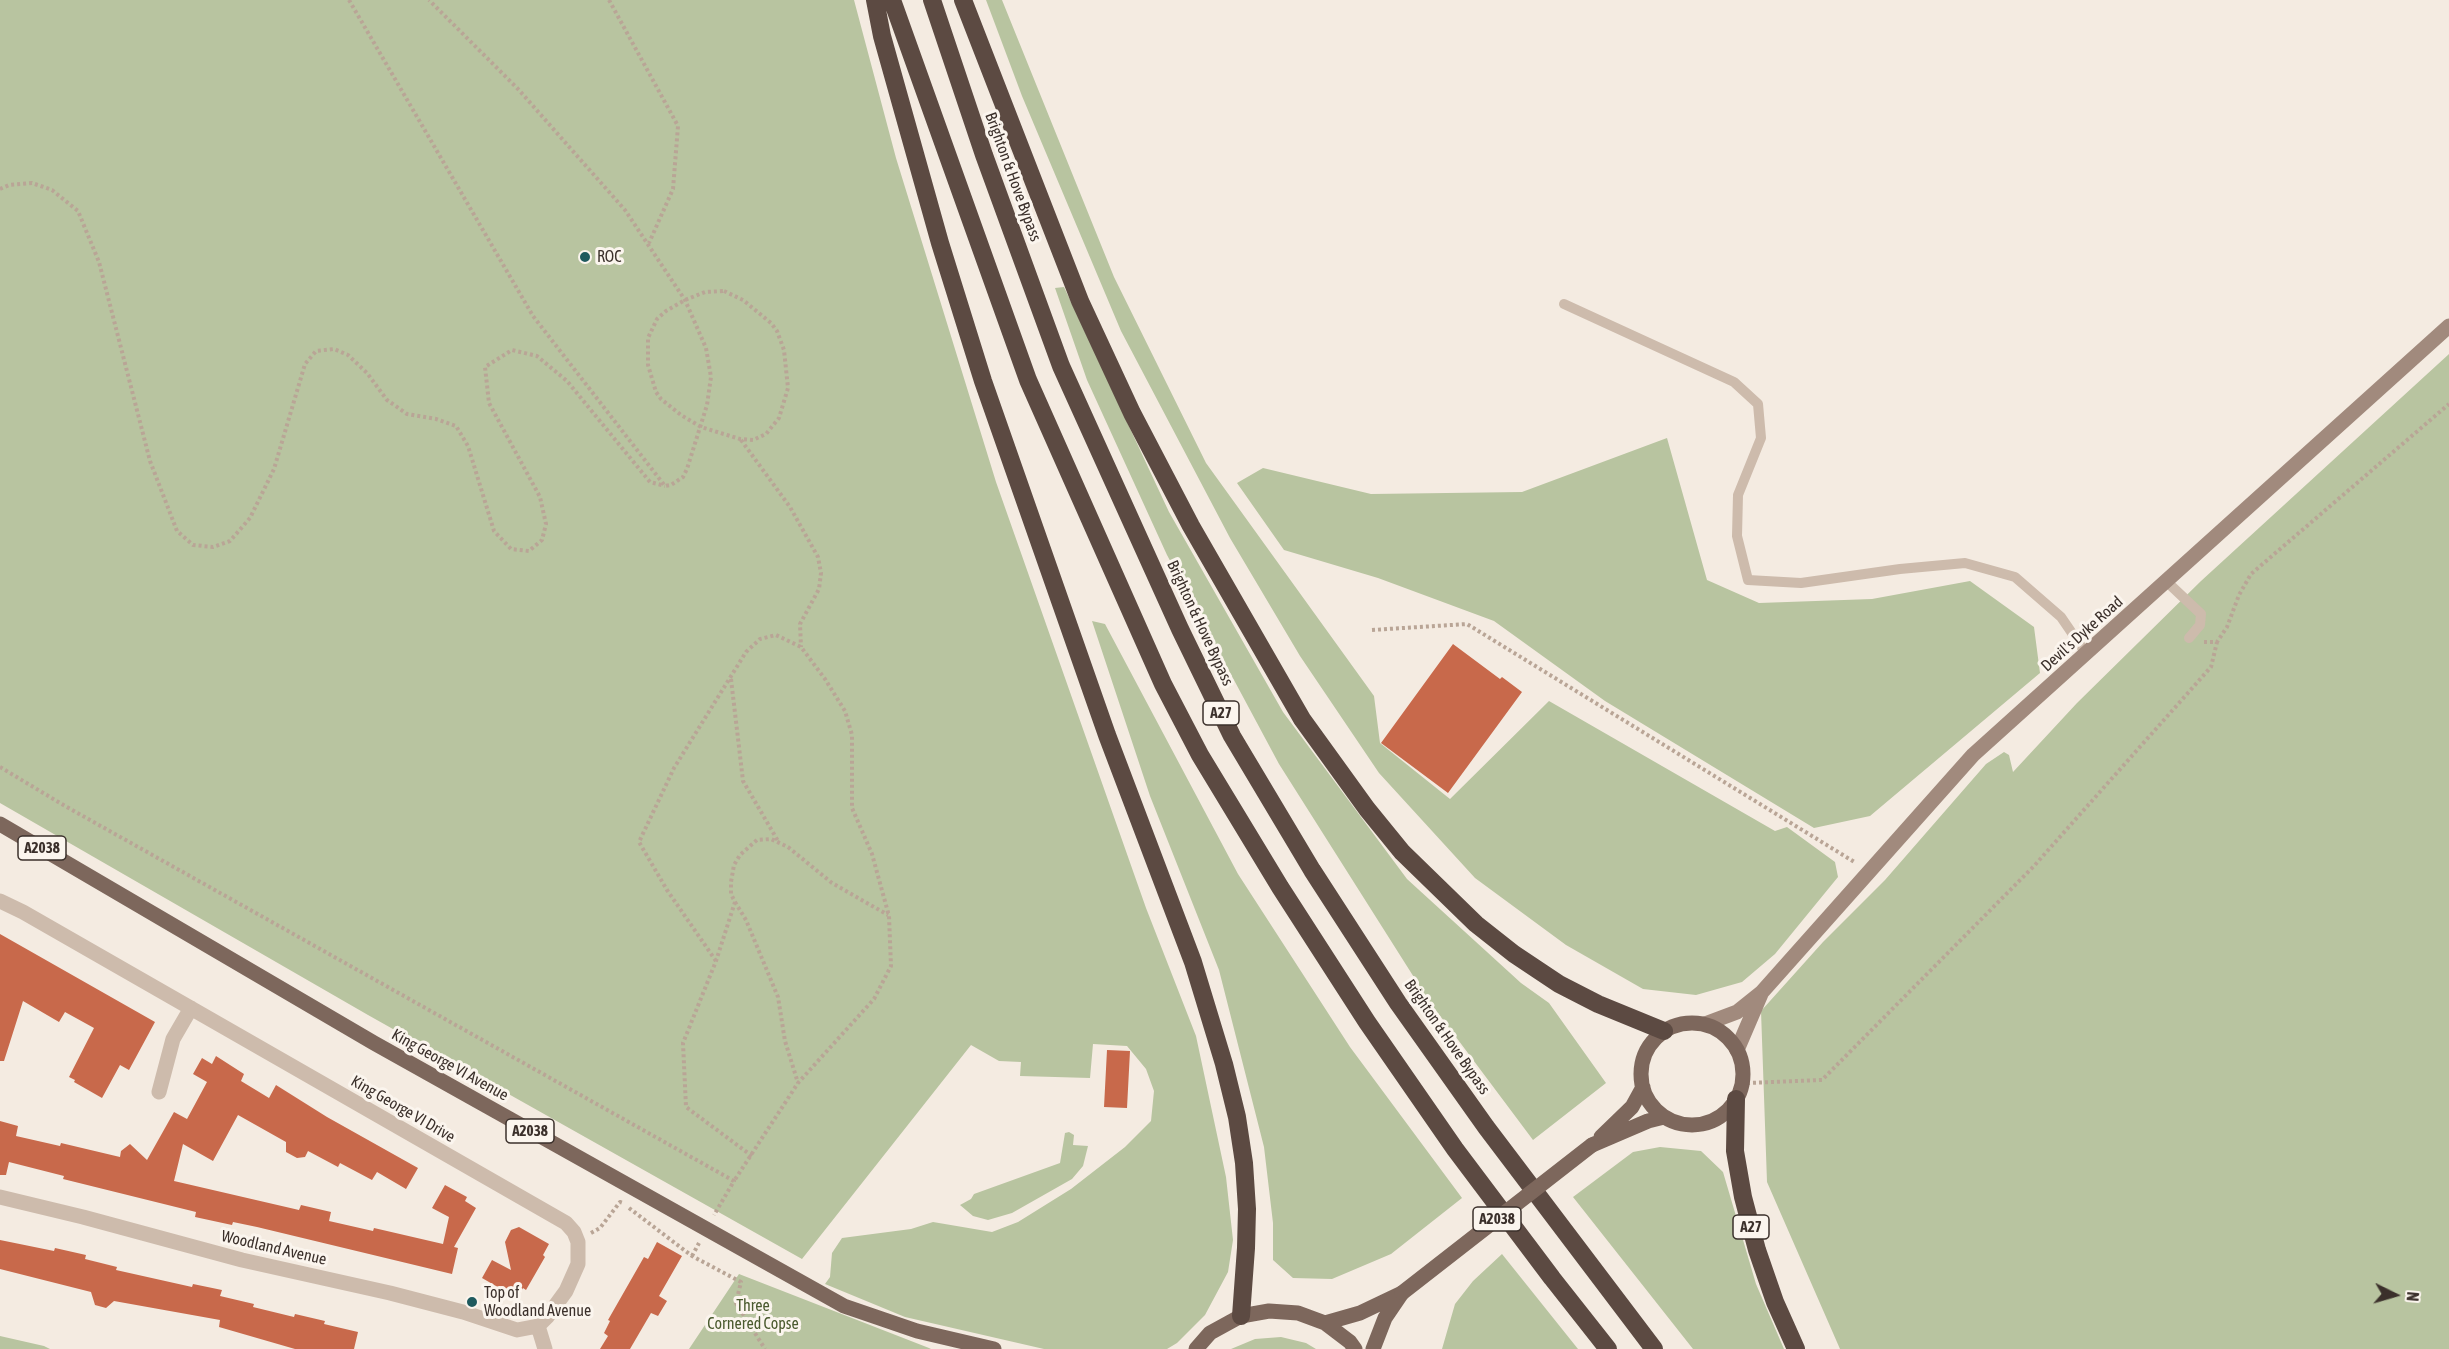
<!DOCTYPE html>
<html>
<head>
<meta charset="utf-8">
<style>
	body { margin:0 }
	#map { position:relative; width:2449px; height:1349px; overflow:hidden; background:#f4ebe1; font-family:"Asap Condensed",sans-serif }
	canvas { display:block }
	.north { position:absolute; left:2365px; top:1265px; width:60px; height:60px; -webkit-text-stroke:4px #fbf5ee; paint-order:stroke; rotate:95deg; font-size:16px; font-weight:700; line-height:24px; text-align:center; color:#3b302b }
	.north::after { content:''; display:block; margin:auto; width:21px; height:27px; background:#3b302b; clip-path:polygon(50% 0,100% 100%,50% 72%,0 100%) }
</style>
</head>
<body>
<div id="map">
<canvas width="2449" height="1349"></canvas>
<div class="north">N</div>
</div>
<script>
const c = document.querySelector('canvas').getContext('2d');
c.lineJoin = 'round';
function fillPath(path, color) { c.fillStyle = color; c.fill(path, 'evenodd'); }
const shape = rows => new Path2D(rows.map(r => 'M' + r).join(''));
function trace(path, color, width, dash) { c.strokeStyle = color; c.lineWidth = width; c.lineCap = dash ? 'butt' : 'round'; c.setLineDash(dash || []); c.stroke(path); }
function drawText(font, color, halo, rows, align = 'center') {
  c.font = font + ' "Asap Condensed",sans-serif'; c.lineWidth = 6; c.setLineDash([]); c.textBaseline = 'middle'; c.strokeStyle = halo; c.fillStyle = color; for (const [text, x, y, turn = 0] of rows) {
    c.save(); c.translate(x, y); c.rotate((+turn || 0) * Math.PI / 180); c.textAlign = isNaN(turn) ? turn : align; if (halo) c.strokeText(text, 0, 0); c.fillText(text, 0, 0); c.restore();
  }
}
fillPath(shape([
	[0,0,854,0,896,158,996,482,1146,908,1196,1036,1226,1177,1233,1240,1228,1272,1205,1315,1177,1343,1167,1349,1044,1349,905,1317,825,1284,830,1277,832,1253,842,1238,911,1229,933,1222,992,1232,1018,1222,1071,1189,1125,1147,1151,1121,1154,1091,1146,1069,1127,1046,1093,1044,1090,1078,1020,1076,1021,1062,999,1061,971,1045,802,1259,368,1015,0,803],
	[986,0,1002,0,1114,277,1206,463,1374,696,1380,743,1450,799,1549,701,1775,831,1787,827,1835,862,1838,877,1775,954,1742,982,1696,995,1643,989,1566,945,1475,878,1379,773,1300,656,1230,538,1121,331,1022,96],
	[1064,287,1169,512,1283,712,1407,879,1521,983,1549,1003,1606,1083,1533,1140,1429,1001,1279,764,1167,555,1087,380,1055,288],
	[2449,354,2449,1349,1840,1349,1767,1182,1761,1011,1823,942,1885,880,1986,764,2004,752,2009,755,2013,772,2077,703,2201,581],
	[1667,438,1707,580,1759,603,1872,599,1970,581,2034,627,2040,673,1870,816,1814,828,1605,701,1494,621,1378,578,1284,550,1237,483,1263,468,1371,494,1522,492],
	[1092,621,1105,624,1238,874,1350,1047,1462,1198,1391,1254,1332,1279,1293,1278,1273,1260,1273,1223,1264,1147,1219,970,1150,796],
	[1069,1132,1074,1135,1073,1145,1088,1146,1083,1166,1072,1179,1012,1213,988,1220,973,1216,960,1205,971,1199,974,1194,1060,1163,1065,1133],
	[1660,1147,1701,1151,1723,1172,1756,1284,1784,1349,1693,1349,1573,1197,1633,1152],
	[1502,1254,1578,1349,1442,1349,1455,1304,1473,1281],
	[739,1274,929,1348,931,1349,689,1349],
	[0,1336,44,1346,50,1349,0,1349],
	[1281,1337,1306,1343,1316,1349,1231,1349,1255,1339]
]), '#b8c4a0');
fillPath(shape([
	[1453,644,1500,679,1502,677,1522,692,1448,793,1381,743],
	[0,934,155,1022,129,1070,120,1065,102,1098,74,1082,75,1080,69,1077,94,1028,65,1012,59,1022,23,1001,4,1061,0,1061],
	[1107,1050,1130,1051,1127,1108,1104,1107],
	[216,1056,244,1074,241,1081,269,1098,276,1085,327,1117,418,1168,406,1189,377,1172,372,1180,340,1163,338,1167,308,1151,305,1157,297,1158,286,1152,286,1142,238,1115,213,1161,183,1144,174,1181,299,1210,301,1205,331,1212,329,1221,373,1231,374,1228,443,1244,449,1217,432,1208,445,1185,467,1197,465,1201,476,1208,454,1247,458,1248,452,1274,257,1227,233,1222,232,1225,195,1217,196,1212,63,1179,64,1176,9,1162,6,1175,0,1175,0,1121,18,1126,16,1136,60,1146,61,1143,120,1157,121,1151,130,1144,147,1160,174,1112,187,1119,207,1082,193,1074,202,1058,212,1064],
	[519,1227,549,1244,543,1255,545,1257,526,1290,523,1288,517,1298,482,1278,492,1260,511,1270,505,1242,511,1230],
	[0,1240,54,1251,55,1248,86,1255,85,1259,117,1267,116,1270,192,1287,193,1284,222,1290,220,1296,254,1304,253,1307,294,1317,295,1314,325,1321,324,1324,358,1332,354,1349,295,1349,219,1327,220,1320,114,1301,106,1308,95,1305,91,1292,0,1269],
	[657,1242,682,1256,659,1296,667,1301,658,1316,651,1313,630,1349,600,1349,608,1336,604,1333,610,1321,608,1320,644,1257,648,1259]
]), '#c8694b');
trace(shape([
	[349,0,533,316,665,486,671,485,683,477,687,469,707,405,711,377,706,348,685,300,625,210,518,89,429,0],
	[609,0,678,126,673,189,649,243],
	[0,189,9,185,32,183,52,190,78,211,99,262,150,461,177,531,193,545,213,547,230,541,250,518,274,469,305,364,316,351,334,349,348,355,367,373,387,400,407,414,436,419,456,426,468,446,494,531,511,549,529,551,542,540,546,524,540,497,489,403,485,367,512,350,537,356,567,381,650,482,665,486],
	[724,291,743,300,771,323,777,331,784,350,788,388,779,418,766,434,753,440,740,439,701,427,681,415,661,399,656,392,648,365,648,338,657,319,666,311,685,300,705,292,724,291],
	[741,440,790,507,818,557,821,573,819,589,800,624,801,647],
	[1372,630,1467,624,1856,863],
	[2204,642,2217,642,2227,627,2239,595,2251,574,2449,404],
	[731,679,743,781,778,841],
	[0,767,65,806,734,1181,714,1215],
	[735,902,746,920,778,997,785,1041,798,1083],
	[716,961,667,890,639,842,674,768,746,652,760,639,776,635,801,647,825,679,845,711,852,735,852,808,872,854,889,916,891,966,874,999,798,1083,734,1181],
	[1747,1083,1822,1080,2034,866,2211,667,2217,642],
	[752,1156,686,1107,683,1043,716,961,735,902,731,894,731,882,734,865,740,855,757,840,771,839,788,847,832,883,888,915],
	[629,1208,692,1256,741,1282,736,1303,765,1349],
	[591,1233,600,1228,620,1202,623,1203],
	[692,1256,699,1243]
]), '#b9a596', 4, [3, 3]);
trace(shape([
	[1564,304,1734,382,1758,404,1761,438,1738,495,1737,536,1748,580,1801,583,1900,569,1965,563,2015,577,2061,617,2087,655],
	[2166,581,2201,614,2200,625,2189,638]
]), '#cdbbac', 10);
trace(shape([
	[0,901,23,912,566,1223,574,1232,578,1242,578,1264,566,1291,547,1317,538,1326,517,1330,463,1312,390,1293,242,1260,83,1217,0,1197],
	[159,1092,173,1039,191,1008],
	[538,1326,545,1349]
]), '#cdbbac', 15);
trace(shape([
	[1705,1024,1737,1012,1762,992,1973,755,2449,326],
	[1737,1050,1761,994]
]), '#a18a7d', 15);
trace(shape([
	[0,824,374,1043,844,1306,917,1331,994,1349],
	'1641 1074a51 51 0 1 1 102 0a51 51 0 1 1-102 0Z',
	[1601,1137,1632,1107,1643,1087],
	[1592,1145,1648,1121,1664,1117],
	[1325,1323,1360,1313,1402,1293],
	[1196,1349,1210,1333,1241,1316,1269,1311,1298,1313,1325,1323,1350,1342,1355,1349],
	[1373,1349,1385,1318,1402,1293]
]), '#7d675c', 15);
trace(shape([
	[875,0,882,36,940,243,983,381,1107,735,1193,962,1224,1064,1237,1117,1244,1163,1247,1209,1246,1248,1241,1316],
	[892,0,1028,380,1163,684,1200,755,1280,887,1367,1022,1455,1149,1552,1278,1608,1349],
	[932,0,984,155,1061,366,1180,629,1232,736,1312,870,1398,1003,1486,1127,1654,1349],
	[963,0,1080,301,1132,413,1191,526,1302,719,1367,809,1402,852,1476,924,1514,954,1559,984,1598,1004,1664,1031],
	[1736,1099,1735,1151,1743,1197,1757,1250,1775,1302,1796,1349]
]), '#5c4a42', 18);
trace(shape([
	[1402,1293,1592,1145]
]), '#7d675c', 15);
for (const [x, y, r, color] of [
	[585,257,6,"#1f5a5e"],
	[472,1302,6,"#1f5a5e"]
]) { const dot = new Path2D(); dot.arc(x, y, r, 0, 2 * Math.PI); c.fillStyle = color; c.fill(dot); trace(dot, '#fbf5ee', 2); }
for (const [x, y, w] of [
	[1221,713,36],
	[42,848,48],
	[530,1131,48],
	[1497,1219,48],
	[1751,1227,36]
]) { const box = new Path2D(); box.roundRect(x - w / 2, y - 12, w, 24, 4.5); c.fillStyle = '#fbf5ee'; c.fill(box); trace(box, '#3b302b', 1.5); }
drawText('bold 15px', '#3b302b', null, [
	["A27",1221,713],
	["A2038",42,848],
	["A2038",530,1131],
	["A2038",1497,1219],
	["A27",1751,1227]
]);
drawText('16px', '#3b302b', '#fbf5ee', [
	["Brighton & Hove Bypass",1013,177,70],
	["Brighton & Hove Bypass",1200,623,65],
	["Devil's Dyke Road",2082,634,-42],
	["Brighton & Hove Bypass",1447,1037,55],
	["King George VI Avenue",450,1065,29],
	["King George VI Drive",403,1109,30],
	["Woodland Avenue",274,1248,13]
]);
drawText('16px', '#3b302b', '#fbf5ee', [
	["ROC",597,257],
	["Top of",484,1293],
	["Woodland Avenue",484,1311]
], 'left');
drawText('16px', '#4a5a2e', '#fbf5ee', [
	["Three",753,1306],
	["Cornered Copse",753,1324]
]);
</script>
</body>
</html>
